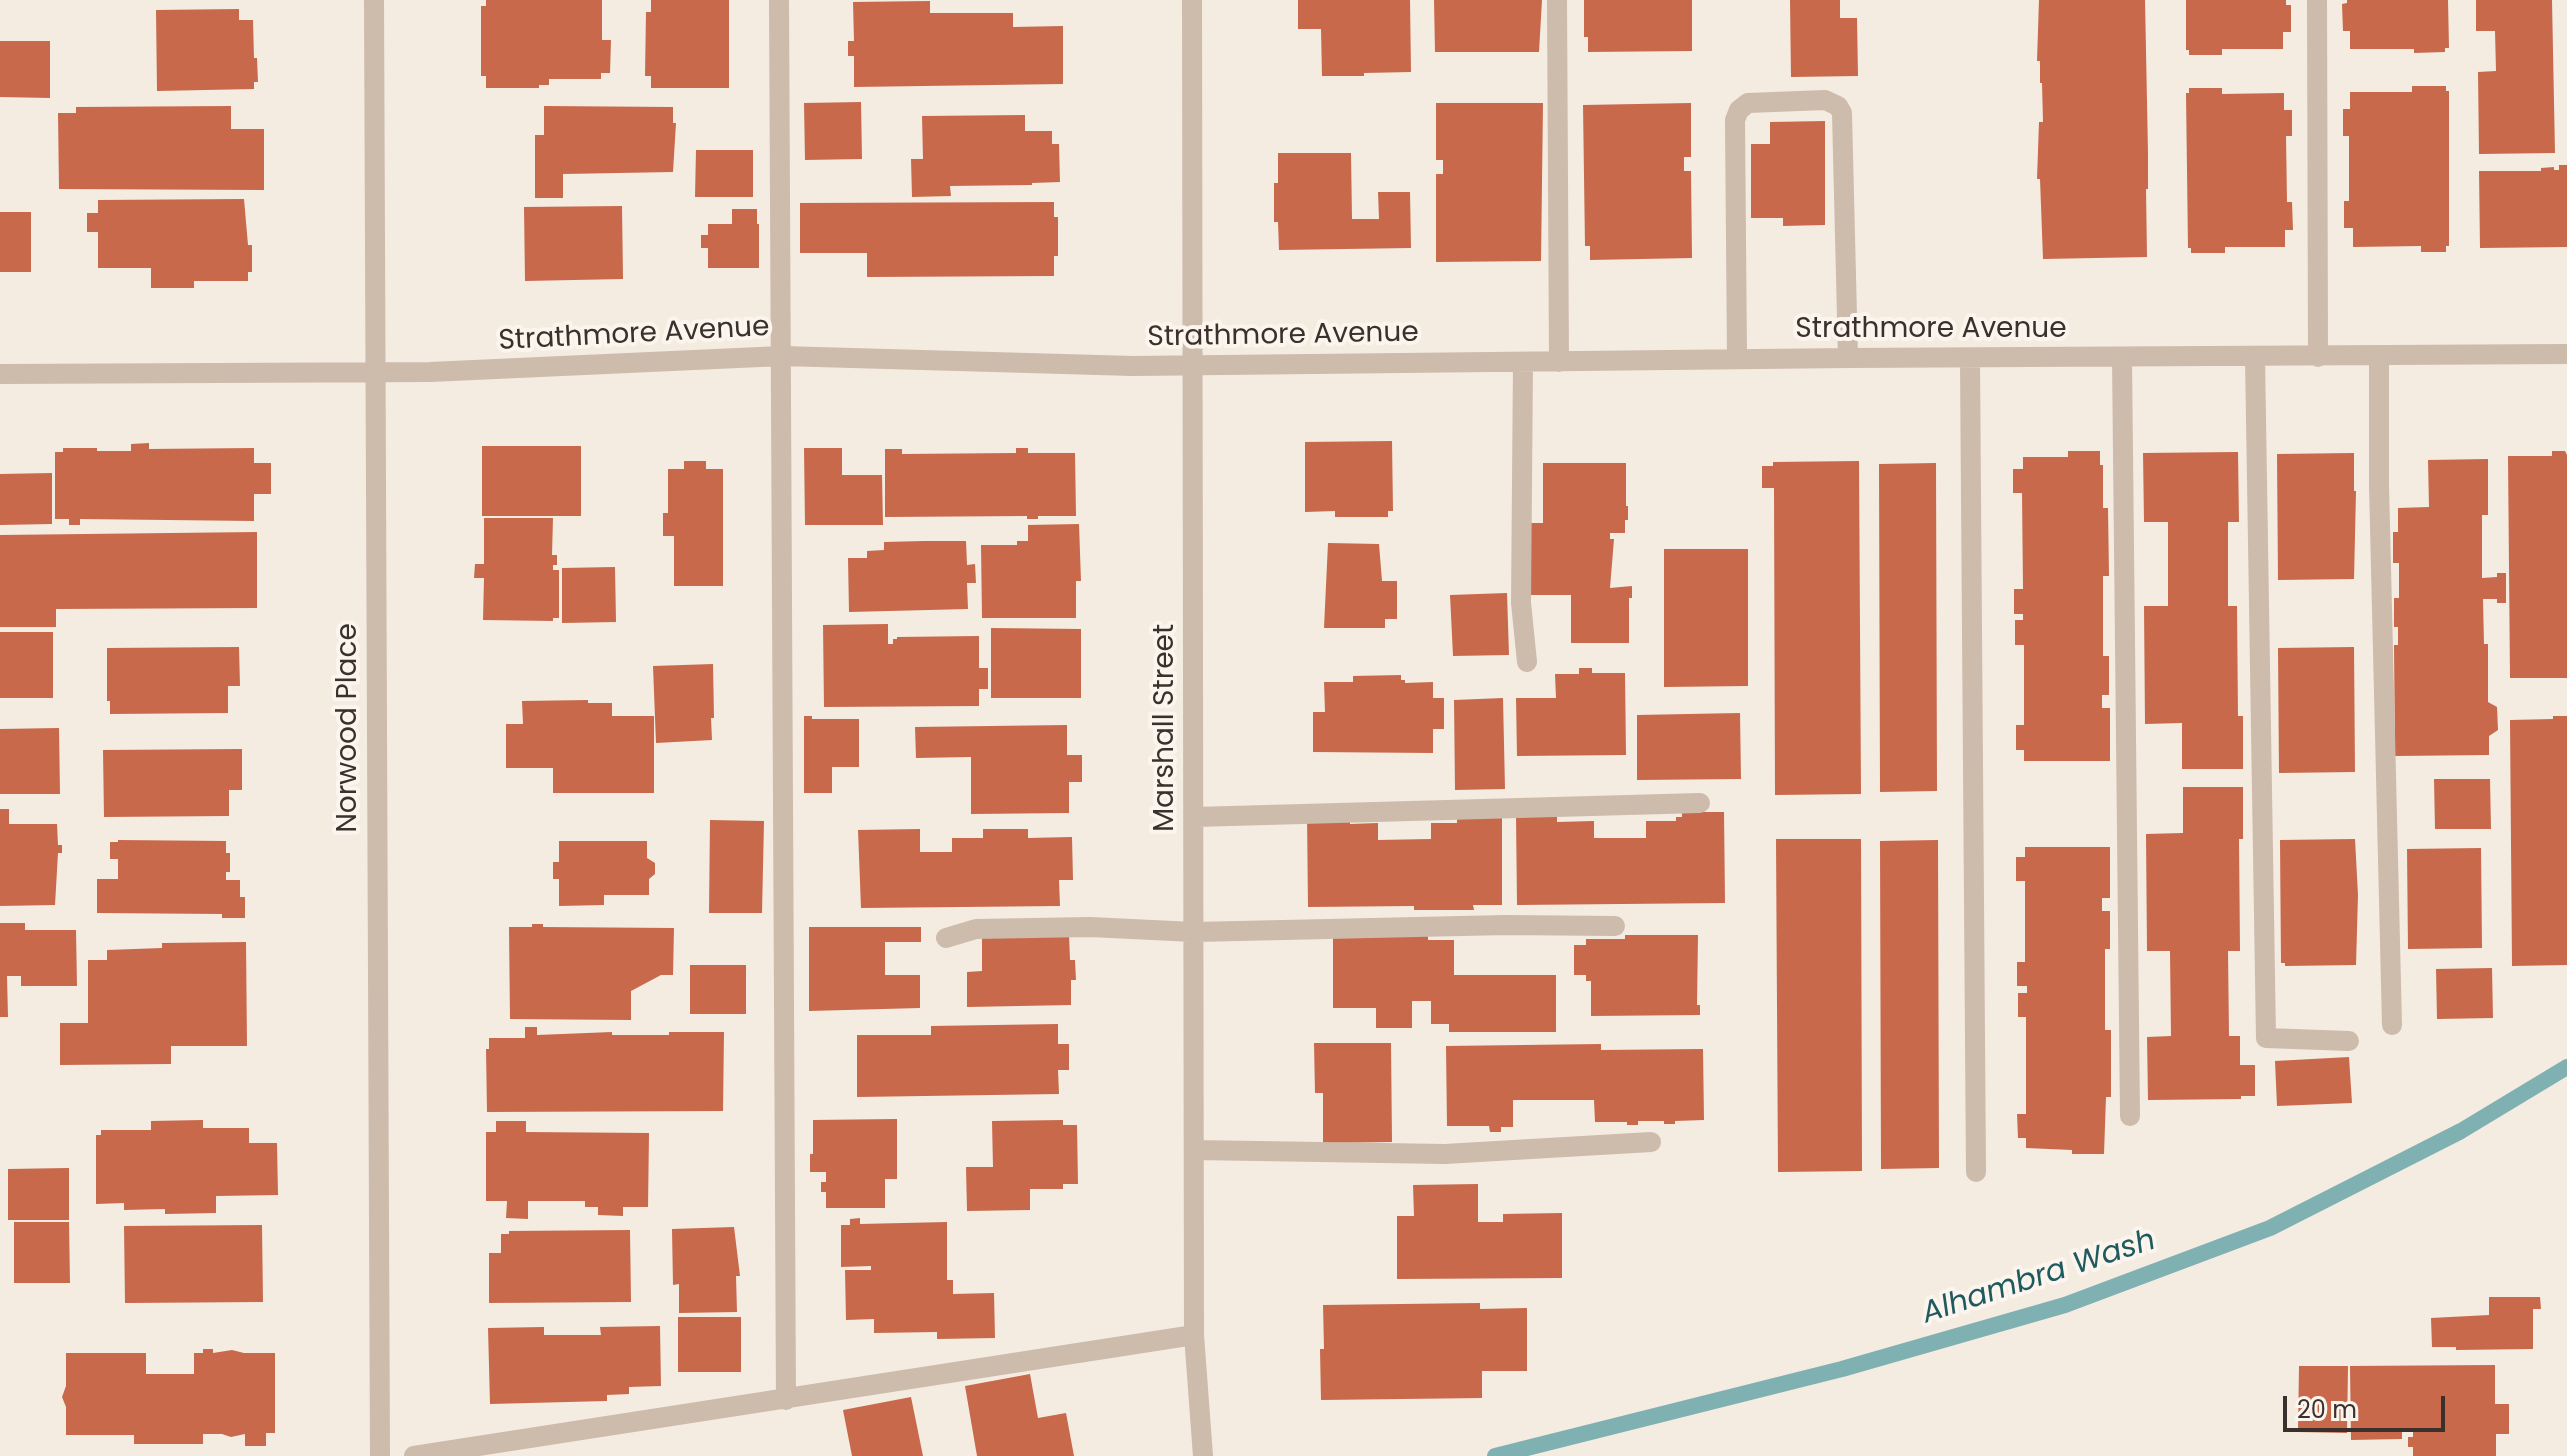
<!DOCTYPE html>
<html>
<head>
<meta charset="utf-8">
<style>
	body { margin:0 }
	#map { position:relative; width:2567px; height:1456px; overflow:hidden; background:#f4ebe1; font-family:Poppins,sans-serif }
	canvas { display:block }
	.scale { position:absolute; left:2283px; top:1396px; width:162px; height:36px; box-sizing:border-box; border:4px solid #3b302b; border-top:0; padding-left:10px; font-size:24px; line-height:28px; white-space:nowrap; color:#3b302b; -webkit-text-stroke:6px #fbf5ee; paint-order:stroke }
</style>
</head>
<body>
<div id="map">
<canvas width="2567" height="1456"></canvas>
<div class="scale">20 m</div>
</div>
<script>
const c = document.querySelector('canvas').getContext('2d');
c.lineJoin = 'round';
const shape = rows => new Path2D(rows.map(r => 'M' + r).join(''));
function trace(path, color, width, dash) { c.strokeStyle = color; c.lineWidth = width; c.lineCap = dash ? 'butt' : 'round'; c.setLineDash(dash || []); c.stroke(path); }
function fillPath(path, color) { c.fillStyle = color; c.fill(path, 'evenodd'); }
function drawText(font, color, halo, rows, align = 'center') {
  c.font = font + ' Poppins,sans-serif'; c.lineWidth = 8; c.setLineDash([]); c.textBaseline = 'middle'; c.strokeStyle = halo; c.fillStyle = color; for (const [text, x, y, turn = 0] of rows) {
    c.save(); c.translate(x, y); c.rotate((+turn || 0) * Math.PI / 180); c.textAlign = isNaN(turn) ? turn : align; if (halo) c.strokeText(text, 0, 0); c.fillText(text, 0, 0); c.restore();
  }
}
trace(shape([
	[1495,1456,1842,1369,2065,1305,2270,1228,2461,1131,2567,1067]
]), '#7fb0b2', 16);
fillPath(shape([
	[486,0,602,0,602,40,611,40,610,73,601,73,601,79,549,79,549,85,539,85,539,88,486,88,486,76,481,76,481,6,486,6],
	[651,0,729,0,729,88,651,88,651,76,645,76,646,12,651,12],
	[1298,0,1410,0,1411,72,1364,73,1364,76,1322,76,1321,29,1298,29],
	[1434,0,1542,0,1539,52,1435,52],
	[1584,0,1692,0,1692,51,1588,52,1588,37,1584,37],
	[1790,0,1840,0,1840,18,1857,18,1858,76,1791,77],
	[2039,0,2145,0,2148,153,2148,189,2146,189,2147,257,2043,259,2040,179,2037,179,2039,122,2043,122,2042,83,2040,83,2040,61,2037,61],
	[2186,0,2286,0,2286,5,2291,5,2291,32,2283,32,2283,49,2222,49,2222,55,2189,55,2189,50,2186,50],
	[2347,0,2448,0,2449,48,2445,48,2445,52,2414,53,2414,49,2350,49,2350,31,2343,31,2342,4,2347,3],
	[2476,0,2552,0,2555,153,2479,154,2478,72,2496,71,2495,31,2476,31],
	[930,1,930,13,1013,13,1013,27,1063,26,1063,84,854,87,854,56,848,56,848,41,854,41,853,2],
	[239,9,239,20,253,20,254,58,257,58,258,82,254,82,254,89,157,91,156,10],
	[0,41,50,41,50,98,0,97],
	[2412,86,2446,86,2446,91,2449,91,2449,246,2446,246,2446,252,2421,252,2421,246,2353,247,2353,228,2344,228,2344,201,2349,201,2349,136,2343,136,2343,109,2350,109,2350,92,2412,92],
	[2189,88,2222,88,2222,94,2284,93,2284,110,2292,110,2292,136,2286,136,2287,202,2292,202,2293,230,2285,230,2285,247,2225,247,2225,253,2191,253,2191,248,2188,248,2186,93,2189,93],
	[861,102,862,159,805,160,804,103],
	[1436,103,1543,103,1541,261,1436,262,1436,174,1443,174,1443,160,1436,160],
	[1691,103,1691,157,1684,157,1684,171,1691,171,1692,258,1590,260,1590,246,1585,246,1583,105],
	[231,106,231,129,264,129,264,190,59,189,58,113,76,113,76,107],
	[544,106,673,107,673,123,676,123,673,172,563,174,563,198,535,198,535,135,544,135],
	[1025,115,1025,131,1052,131,1052,144,1059,144,1060,182,1032,183,1032,185,950,186,951,196,912,197,911,159,923,159,922,116],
	[1825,121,1825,225,1783,226,1783,218,1751,218,1751,144,1770,144,1770,122],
	[696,150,753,150,753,197,695,197],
	[1278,153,1351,153,1352,219,1379,219,1378,192,1410,192,1411,248,1279,250,1278,222,1274,222,1274,183,1278,183],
	[2559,165,2567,165,2567,247,2480,248,2479,171,2541,171,2541,168,2554,167,2554,170,2559,170],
	[244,199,248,245,252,245,252,272,248,272,248,281,194,281,194,288,151,288,151,268,98,268,98,232,87,232,87,213,98,213,98,200],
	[1054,202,1054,217,1058,217,1058,256,1054,256,1054,276,867,277,867,253,800,253,800,203],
	[622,206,623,279,525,281,524,207],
	[732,209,757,209,757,224,759,224,759,268,708,268,708,248,701,248,701,235,708,235,708,224,732,224],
	[0,212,31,212,31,272,0,272],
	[1392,441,1393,511,1388,511,1388,517,1335,517,1335,511,1305,512,1305,442],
	[149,443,149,449,254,448,254,463,271,463,271,494,254,494,254,521,80,519,80,525,69,525,69,519,55,519,55,452,63,452,63,448,97,448,97,451,131,451,131,444],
	[482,446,581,446,581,516,482,516],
	[804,448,842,448,842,475,882,475,883,525,805,525],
	[1016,448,1028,448,1028,453,1075,453,1076,516,1038,516,1038,519,1027,519,1027,516,885,517,885,449,902,449,902,454,1016,453],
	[2068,451,2100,451,2100,465,2103,465,2103,508,2108,508,2109,576,2103,576,2103,656,2109,656,2109,695,2102,695,2102,708,2110,708,2110,761,2024,761,2024,750,2016,750,2016,725,2024,725,2024,645,2015,645,2015,620,2023,620,2023,614,2014,614,2014,589,2023,589,2022,493,2013,493,2013,469,2023,469,2023,457,2068,457],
	[2552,451,2565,451,2567,455,2567,678,2510,678,2508,456,2552,456],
	[2238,452,2239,522,2228,522,2228,606,2237,606,2238,716,2243,716,2243,769,2182,769,2182,723,2145,724,2144,606,2168,606,2168,522,2144,522,2143,453],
	[2354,453,2354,491,2356,491,2354,579,2278,580,2277,454],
	[2488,459,2488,515,2482,515,2482,578,2497,577,2497,573,2506,573,2506,603,2497,603,2497,599,2483,599,2484,644,2488,644,2488,702,2497,707,2498,730,2489,736,2489,755,2395,756,2394,645,2398,645,2398,627,2394,627,2394,598,2399,598,2399,563,2393,563,2393,532,2398,532,2398,508,2429,507,2428,460],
	[684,461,706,461,706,469,723,469,723,586,674,586,674,536,663,536,663,513,668,513,668,469,684,469],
	[1859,461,1861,794,1775,795,1774,488,1762,488,1762,466,1773,466,1773,462],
	[1543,463,1626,463,1626,506,1628,506,1628,520,1625,520,1625,533,1610,533,1610,539,1614,539,1610,588,1632,586,1632,598,1629,598,1629,643,1571,643,1571,595,1529,595,1529,523,1543,523],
	[1936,463,1937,791,1880,792,1879,464],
	[52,473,52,524,0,525,0,474],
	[484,518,553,518,552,555,557,555,557,565,553,565,553,570,559,570,559,618,553,618,553,621,483,620,484,578,474,578,475,564,484,564],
	[1079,524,1081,581,1076,581,1076,618,982,618,981,545,1017,545,1017,541,1028,541,1028,525],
	[257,532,257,608,56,609,56,627,0,627,0,535],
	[924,541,966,541,967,565,975,564,976,583,967,583,968,609,849,612,848,558,867,558,867,551,884,550,884,542],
	[1328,543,1379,544,1382,581,1397,581,1397,619,1385,619,1385,628,1324,628],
	[1664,549,1748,549,1748,686,1664,687],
	[615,567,616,622,562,623,562,568],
	[1507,593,1509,655,1453,656,1450,595],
	[888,624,888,644,893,644,893,639,897,639,897,637,979,636,979,668,988,668,988,689,979,689,979,706,824,707,823,625],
	[991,628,1081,629,1081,698,991,698],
	[0,632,53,632,53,698,0,698],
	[239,647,240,686,228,686,228,713,110,714,110,701,107,701,107,648],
	[2354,647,2355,772,2279,773,2278,648],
	[713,664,714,718,711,718,712,740,656,743,653,666],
	[1579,668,1592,668,1592,673,1625,673,1626,755,1517,756,1516,698,1556,698,1555,674,1579,674],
	[1401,675,1401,680,1405,680,1405,683,1433,682,1433,698,1444,698,1444,729,1433,729,1433,753,1313,752,1313,712,1325,712,1324,682,1353,682,1353,676],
	[1503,698,1505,789,1455,790,1454,700],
	[588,700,588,703,612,703,612,716,654,716,654,793,553,793,553,768,506,768,506,724,523,724,522,701],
	[1740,713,1741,779,1637,780,1637,715],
	[804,716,812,716,812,719,859,719,859,767,832,767,832,793,804,793],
	[2553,716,2567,716,2567,965,2512,966,2510,720,2553,719],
	[1067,725,1067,755,1082,755,1082,782,1069,782,1069,813,971,814,971,757,916,758,915,727],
	[59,728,60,794,0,794,0,729],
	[242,749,242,790,229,790,229,816,104,817,103,750],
	[2434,779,2490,779,2491,829,2435,829],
	[2183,787,2243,787,2243,839,2239,839,2240,951,2228,951,2229,1036,2240,1036,2240,1065,2255,1065,2255,1096,2241,1096,2241,1099,2148,1100,2147,1037,2171,1036,2170,951,2147,951,2146,834,2183,833],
	[0,809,9,809,9,824,57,824,58,845,62,845,62,853,58,853,55,905,0,906],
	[1682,812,1724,812,1725,903,1517,905,1516,814,1557,813,1557,822,1594,821,1594,838,1646,838,1646,821,1676,821,1676,817,1682,817],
	[1502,814,1502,905,1473,905,1474,910,1414,910,1414,906,1308,907,1307,815,1350,820,1350,824,1378,823,1378,840,1431,839,1431,823,1457,823,1457,819],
	[710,820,764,821,762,913,709,913],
	[920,829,920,852,952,852,952,838,983,838,983,829,1028,829,1028,838,1072,837,1073,880,1059,880,1060,906,861,908,858,830],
	[1776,839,1861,839,1862,1171,1778,1172],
	[2355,839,2358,895,2356,965,2285,966,2285,963,2281,963,2280,840],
	[118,840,226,841,226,853,230,853,230,872,226,872,226,880,240,880,240,897,245,897,245,918,222,918,222,914,97,913,97,879,118,879,118,859,110,859,110,842,118,842],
	[1938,840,1939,1168,1881,1169,1880,841],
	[559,841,647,841,647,858,655,863,655,874,649,879,649,895,604,895,604,905,559,906,559,879,553,879,553,862,559,862],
	[2025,847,2110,847,2110,898,2102,898,2102,911,2110,911,2110,949,2105,949,2105,1030,2111,1030,2111,1097,2106,1097,2104,1154,2072,1154,2072,1150,2026,1148,2026,1138,2018,1138,2017,1114,2026,1114,2026,1017,2018,1017,2018,993,2027,993,2027,986,2017,986,2017,962,2025,962,2025,881,2016,881,2016,857,2025,857],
	[2481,848,2482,948,2408,949,2407,849],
	[0,923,25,923,25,930,76,930,77,986,21,986,21,976,7,976,8,1017,0,1017],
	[532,924,543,924,543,927,674,928,673,975,661,975,631,991,631,1020,510,1019,509,927,532,927],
	[809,927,921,927,921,942,885,942,885,975,920,975,920,1008,809,1011],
	[1069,934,1070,960,1075,960,1076,980,1071,980,1071,1005,967,1007,967,972,982,971,982,936],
	[1333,935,1428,936,1428,940,1454,940,1454,975,1556,975,1556,1032,1449,1032,1449,1024,1431,1024,1431,1001,1412,1001,1412,1028,1376,1028,1376,1008,1333,1008],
	[1625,935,1698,935,1697,1005,1700,1005,1700,1015,1591,1016,1591,981,1586,981,1586,975,1574,975,1574,945,1586,945,1586,939,1625,939],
	[246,942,247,1046,171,1046,171,1064,60,1065,60,1023,88,1023,88,960,107,960,107,950,162,948,162,943],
	[690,965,746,965,746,1014,690,1014],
	[2492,968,2493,1018,2437,1019,2436,969],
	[1058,1024,1058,1044,1069,1044,1069,1070,1058,1070,1059,1094,857,1097,857,1035,931,1035,931,1026],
	[525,1027,537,1027,537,1035,612,1032,612,1035,669,1035,669,1032,724,1032,723,1111,487,1112,486,1049,489,1049,489,1038,525,1038],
	[1314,1043,1391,1043,1392,1142,1323,1143,1323,1093,1315,1093],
	[1601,1044,1601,1050,1703,1049,1704,1120,1675,1121,1675,1124,1664,1124,1664,1121,1638,1121,1638,1125,1627,1125,1627,1122,1595,1122,1594,1100,1513,1100,1513,1127,1501,1127,1501,1132,1490,1132,1489,1126,1447,1126,1446,1046],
	[2349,1057,2352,1103,2277,1106,2275,1061],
	[897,1119,897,1179,885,1179,885,1208,826,1208,826,1192,821,1192,821,1182,826,1182,826,1172,810,1172,810,1154,813,1154,813,1120],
	[203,1120,203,1128,249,1128,249,1143,277,1143,278,1195,216,1196,216,1213,165,1214,165,1209,124,1210,124,1203,96,1204,96,1135,101,1135,101,1130,151,1130,151,1121],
	[1063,1120,1063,1125,1077,1125,1078,1184,1063,1184,1063,1189,1030,1189,1030,1210,967,1211,966,1167,993,1167,992,1121],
	[496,1121,526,1121,526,1132,649,1133,648,1207,623,1207,623,1216,598,1215,598,1207,585,1207,585,1201,528,1201,528,1219,506,1218,507,1201,486,1201,486,1132,496,1132],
	[69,1168,69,1220,8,1220,8,1169],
	[1478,1184,1478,1222,1503,1222,1503,1214,1562,1213,1562,1278,1397,1279,1397,1216,1414,1216,1413,1185],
	[860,1218,860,1224,947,1222,947,1280,953,1280,953,1294,994,1293,995,1338,937,1339,937,1332,874,1333,874,1319,846,1320,845,1270,871,1270,871,1266,841,1267,841,1225,850,1225,850,1219],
	[14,1222,69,1222,70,1283,14,1283],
	[262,1225,263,1302,125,1303,124,1226],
	[734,1227,740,1276,736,1276,737,1312,679,1313,679,1284,673,1285,672,1229],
	[630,1230,631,1302,489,1303,489,1253,501,1253,501,1234,509,1234,509,1231],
	[2489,1297,2540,1297,2541,1309,2533,1309,2533,1349,2456,1350,2456,1347,2432,1347,2431,1318,2489,1315],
	[1480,1303,1480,1309,1527,1308,1527,1371,1482,1371,1482,1398,1321,1400,1320,1349,1324,1349,1323,1305],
	[678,1317,741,1317,741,1372,678,1372],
	[660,1326,661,1386,629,1387,629,1394,607,1395,607,1401,490,1404,488,1328,544,1327,544,1335,601,1335,600,1327],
	[203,1349,213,1349,213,1353,232,1350,244,1353,275,1353,275,1433,266,1433,266,1446,245,1446,245,1434,231,1437,222,1434,203,1434,203,1444,134,1444,134,1435,66,1435,66,1407,62,1397,66,1386,66,1353,146,1353,146,1374,194,1374,194,1353,203,1353],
	[2495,1365,2495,1404,2509,1404,2509,1434,2496,1434,2496,1456,2413,1456,2413,1447,2408,1447,2408,1437,2413,1437,2413,1432,2402,1432,2402,1439,2351,1440,2350,1366],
	[2299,1366,2348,1366,2347,1433,2298,1432],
	[1030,1374,1038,1418,1066,1413,1074,1456,977,1456,965,1386],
	[911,1397,923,1456,852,1456,843,1410]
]), '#c8694b');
trace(shape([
	[374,0,380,1456],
	[779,0,786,1400],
	[1192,0,1194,1335,1203,1456],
	[1557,0,1559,362],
	[2317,0,2318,357],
	[2379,356,2379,485,2392,1025],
	[2255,357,2266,1038,2349,1041],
	[2122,358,2130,1116],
	[1737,359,1735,120,1739,110,1748,103,1825,100,1838,106,1842,113,1848,358],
	[1970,359,1976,1172],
	[1523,362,1521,603,1527,662],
	[0,374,430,372,782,356,1133,366,1848,358,2567,354],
	[1194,817,1700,803],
	[946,938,976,929,1090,927,1194,932,1506,925,1615,926],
	[1194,1150,1445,1154,1651,1142],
	[414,1456,1194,1335]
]), '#cdbbac', 20);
drawText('28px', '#3b302b', '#fbf5ee', [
	["Strathmore Avenue",1931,330],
	["Strathmore Avenue",634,335,-3],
	["Strathmore Avenue",1283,336,-1],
	["Norwood Place",349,728,-90],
	["Marshall Street",1166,728,-90]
]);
drawText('italic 30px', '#1f5a5e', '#fbf5ee', [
	["Alhambra Wash",2039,1278,-18]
]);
</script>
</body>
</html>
